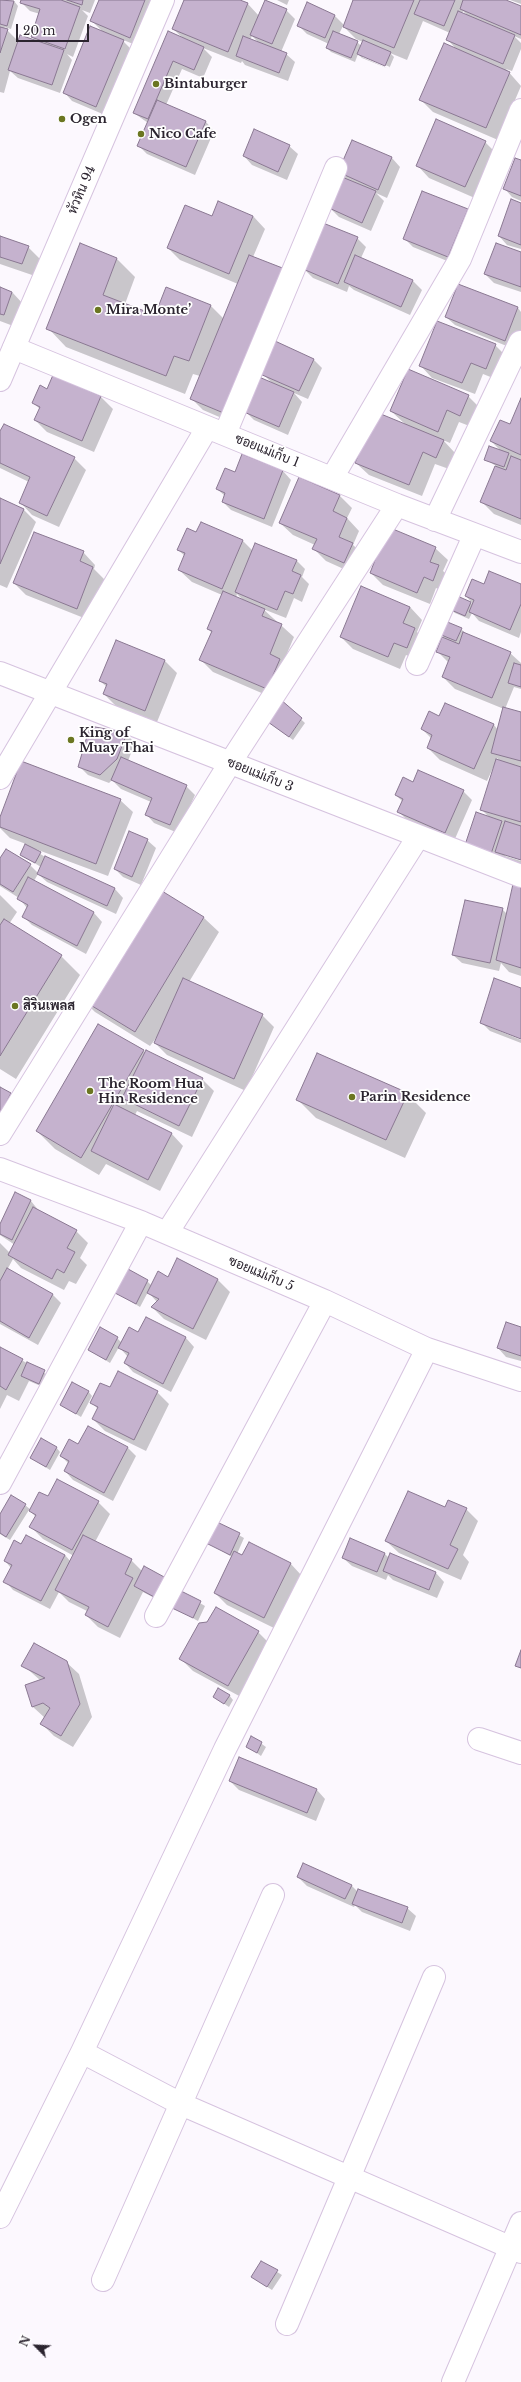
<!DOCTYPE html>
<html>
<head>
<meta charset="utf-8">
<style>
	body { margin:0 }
	#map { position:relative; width:521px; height:2382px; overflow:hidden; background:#fcf8fe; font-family:"Libre Baskerville",serif }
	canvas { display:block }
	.north { position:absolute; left:16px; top:2326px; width:40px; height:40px; -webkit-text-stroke:3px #fff; paint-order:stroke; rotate:294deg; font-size:11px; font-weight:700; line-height:16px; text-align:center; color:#2b242f }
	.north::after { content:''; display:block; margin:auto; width:14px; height:18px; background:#2b242f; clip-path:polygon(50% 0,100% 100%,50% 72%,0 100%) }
	.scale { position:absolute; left:16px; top:24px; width:73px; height:18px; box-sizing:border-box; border:2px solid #2b242f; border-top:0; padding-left:5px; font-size:12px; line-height:14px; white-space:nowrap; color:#2b242f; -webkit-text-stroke:3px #fff; paint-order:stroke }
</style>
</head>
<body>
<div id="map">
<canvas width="521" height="2382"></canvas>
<div class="north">N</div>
<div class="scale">20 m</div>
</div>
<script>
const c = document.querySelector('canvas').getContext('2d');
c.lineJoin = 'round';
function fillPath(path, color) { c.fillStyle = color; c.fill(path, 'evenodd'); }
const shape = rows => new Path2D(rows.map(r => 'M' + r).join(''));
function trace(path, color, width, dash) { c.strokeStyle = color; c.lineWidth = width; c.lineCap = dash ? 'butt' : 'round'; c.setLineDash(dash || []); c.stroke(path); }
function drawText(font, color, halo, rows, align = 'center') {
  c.font = font + ' "Libre Baskerville",Sarabun,serif'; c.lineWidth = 3.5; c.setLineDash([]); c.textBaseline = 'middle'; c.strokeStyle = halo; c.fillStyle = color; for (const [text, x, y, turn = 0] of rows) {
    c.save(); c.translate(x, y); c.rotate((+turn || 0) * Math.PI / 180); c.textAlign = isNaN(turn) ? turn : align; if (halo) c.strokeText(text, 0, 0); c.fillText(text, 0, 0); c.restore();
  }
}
fillPath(shape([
	[0,0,14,1,18,6,11,29,4,27,19,42,38,43,32,37,40,14,30,11,21,2,22,0,95,0,90,13,82,10,88,16,73,57,67,54,72,60,60,93,18,78,10,71,4,93,0,92],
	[100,0,157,0,138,46,121,39,132,50,105,115,72,101,64,92,103,32,92,21],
	[185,0,237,0,248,4,259,16,286,10,295,19,281,52,286,54,295,62,288,81,245,65,242,61,241,63,203,48,212,57,203,78,182,69,166,105,206,122,214,131,195,175,147,154,138,145,148,123,134,113,184,39,173,29],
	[252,36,260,44,250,40],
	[277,0,289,0,287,5],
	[355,0,503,0,521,7,521,39,514,36,521,43,521,49,512,71,506,69,521,86,498,140,433,112,420,99,458,51,447,39,450,33,423,21,407,60,390,53,394,57,389,69,362,58,358,54,355,62,331,52,327,48,329,44,307,34,298,25,308,4,335,16,344,25],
	[463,11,469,17,462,14],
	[343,26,356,39,363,42,361,46,357,42,339,34],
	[362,55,390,67,389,69,362,57],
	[510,0,521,0,521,4],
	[353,141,392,158,400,167,387,198,376,193,384,201,371,231,339,217,330,208,347,180,339,172],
	[485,142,497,154,477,199,429,178,417,165],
	[289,146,298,154,287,180,252,165,244,156],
	[521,161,521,201,512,197,504,188],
	[521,204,521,249,507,245,499,236],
	[467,210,476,218,457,265,413,247,404,238],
	[253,216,265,229,253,257,247,403,272,383,262,373,314,360,322,368,308,399,294,393,302,402,288,435,254,420,244,410,238,425,203,410,191,398,200,376,193,374,185,394,66,347,48,328,81,244,117,259,135,277,125,304,156,317,167,288,211,306,224,319,238,284,180,260,168,248,213,217],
	[0,237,28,247,40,259,35,276,0,264],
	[357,238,366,247,361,258,413,281,422,290,410,315,354,290,349,286,347,292,313,278,304,269],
	[521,253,521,292,494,283,485,274],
	[459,285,518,308,521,312,521,330,514,349,455,325,446,317],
	[0,288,12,292,24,305,16,327,0,321],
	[495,345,507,357,498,380,483,374,475,394,432,378,420,365],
	[53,376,101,397,113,409,94,452,47,432,35,420,40,409,33,403,47,390],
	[468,396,480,408,472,427,459,422,450,443,443,440,455,453,449,469,435,464,422,496,369,475,356,463,406,425,391,411],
	[521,401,521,525,494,514,482,502,496,466,485,459,502,452,491,441,510,425],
	[0,434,74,458,86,470,59,527,32,515,20,502,29,482,0,468],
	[243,455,283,471,291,480,272,527,231,510,223,502,225,496,217,489,235,473],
	[339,495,352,508,347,518,359,531,353,545,365,556,357,575,326,561,314,549,315,545,293,535,280,523],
	[0,499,24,510,36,522,7,588,0,585],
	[197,534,242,540,252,550,297,561,305,569,302,577,309,584,302,602,294,598,286,618,263,609,294,637,283,663,280,700,305,723,293,740,269,722,280,701,213,672,201,660,212,633,208,629,222,595,192,582,179,570,185,556,178,550],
	[237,594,244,601,236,597],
	[435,548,448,560,443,571,451,578,445,592,436,588,430,604,383,585,371,573],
	[83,552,95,565,94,569,105,580,89,620,26,595,14,583],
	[485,585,521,585,521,632,519,638,479,621,472,613,469,619,455,613,450,609,456,596,473,604,466,596],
	[410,607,422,620,417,632,427,642,419,660,406,655,400,669,353,649,341,637],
	[461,629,465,633,510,653,521,663,521,689,514,687,505,709,521,713,521,859,505,854,505,856,521,861,521,865,505,860,501,856,499,862,475,853,490,818,481,809,496,761,487,781,440,760,428,748,432,739,422,729,440,717,446,704,494,725,498,730,504,709,455,689,443,677,449,663,438,652,447,640,440,634],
	[497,758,501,762,496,760],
	[116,641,165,661,177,673,157,722,116,706,104,694,107,687,100,681],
	[126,734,135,743,128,761,186,786,195,795,178,833,154,823,146,814,151,802,121,789,112,780,109,783,88,775,79,766],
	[413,783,463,791,472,800,454,841,407,820,399,812,403,802,396,795],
	[120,800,133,812,108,876,30,847,45,857,115,889,123,898,116,914,47,882,38,874,34,881,94,913,102,922,86,954,32,925,23,916,27,908,19,898,0,886,0,860,30,865,38,873,41,867,21,855,26,844,10,838,0,828,0,820],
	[147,840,156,848,141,885,123,877,115,869],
	[149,884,204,918,219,932,189,982,262,1015,274,1027,246,1091,167,1055,155,1043,159,1034,150,1046,95,1012,80,997],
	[521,888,521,976,509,972,501,963,499,971,462,963,453,955,502,909,507,914],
	[0,895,17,912,9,924,61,956,80,975,16,1079,0,1069],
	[521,989,521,1038,490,1025,490,1027,521,1040,521,1043,490,1031,481,1022],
	[143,1051,202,1079,214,1091,192,1137,137,1111,135,1115,171,1133,183,1146,160,1191,106,1164,99,1175,55,1149,37,1131],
	[407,1094,426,1113,405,1158,316,1118,298,1100],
	[16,1194,31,1201,39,1211,76,1231,88,1243,80,1258,87,1265,76,1284,69,1281,64,1290,21,1268,13,1259,7,1270,53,1295,61,1303,38,1345,0,1324,0,1243,10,1253,15,1245,0,1235,0,1226],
	[178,1259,218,1280,230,1292,206,1340,164,1319,152,1307,157,1302,148,1292,140,1307,117,1293,147,1281,152,1286,168,1278],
	[147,1318,186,1338,194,1347,171,1392,133,1372,125,1363,128,1357,119,1347,110,1363,89,1350,117,1338,122,1343,138,1333],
	[521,1328,521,1361,506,1357,498,1348],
	[0,1348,48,1375,43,1387,29,1381,19,1401,7,1395,0,1409],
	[110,1389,157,1392,169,1404,146,1451,105,1431,93,1419,98,1409,91,1402],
	[88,1391,92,1396,81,1417,61,1405],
	[78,1446,128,1448,136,1456,113,1501,73,1480,65,1471,69,1464,61,1456],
	[56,1447,60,1452,50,1470,31,1458],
	[48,1498,98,1502,110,1514,95,1542,131,1560,143,1572,160,1601,143,1592,120,1638,98,1627,86,1615,87,1611,69,1602,59,1592,50,1609,13,1590,5,1581,11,1568,5,1561,22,1545,65,1555,71,1562,74,1556,43,1539,31,1527,36,1517,29,1510,10,1540,0,1534,0,1516,25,1505,31,1510],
	[446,1509,466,1509,478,1521,463,1555,469,1562,461,1580,399,1553,386,1541],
	[217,1523,244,1538,237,1554,243,1557,290,1563,302,1576,276,1629,227,1605,215,1593,232,1557,208,1543],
	[385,1554,389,1558,436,1573,444,1582,437,1598,393,1580,388,1575,386,1580,352,1566,343,1558],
	[181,1592,205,1606,198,1621,174,1608],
	[258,1632,270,1644,241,1697,193,1671,180,1658],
	[66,1662,79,1674,92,1717,73,1747,54,1736,42,1724,45,1718,33,1707,27,1685,41,1681,23,1665],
	[229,1695,233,1700,229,1707,214,1697],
	[252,1737,266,1747,261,1756,247,1746],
	[239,1758,317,1790,325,1799,316,1821,239,1790,230,1781],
	[298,1877,351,1885,358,1892,407,1908,416,1916,410,1931,362,1912,355,1905,354,1907,307,1886],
	[261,2262,282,2275,272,2290,252,2277]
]), '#0003');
const building = shape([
	[0,0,14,1,7,26,0,24,0,0],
	[21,0,61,0,80,7,65,49,31,37,40,9,20,3,21,0],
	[67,0,83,0,82,5,67,0],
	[99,0,145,0,130,38,90,21,99,0],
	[184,0,240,0,248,3,228,52,172,29,184,0],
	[265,0,287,9,272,44,250,35,265,0],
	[353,0,414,0,394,48,343,27,353,0],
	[420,0,455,0,444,26,414,14,420,0],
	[463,0,506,0,521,6,521,35,460,9,463,0],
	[307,2,335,15,325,38,297,26,307,2],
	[458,11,515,35,503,64,446,40,458,11],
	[90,26,124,40,96,107,63,93,90,26],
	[0,27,8,29,0,53,0,27],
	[168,31,204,47,194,70,173,61,148,119,133,113,168,31],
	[333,31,358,41,351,58,326,48,333,31],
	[20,35,64,50,52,85,8,70,20,35],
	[243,36,287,53,279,73,236,56,243,36],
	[363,40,391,52,385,66,357,54,363,40],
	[444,43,510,72,486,128,419,100,444,43],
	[157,100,206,121,186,167,137,146,157,100],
	[436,119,486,141,465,187,416,166,436,119],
	[254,129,290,145,278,172,243,156,254,129],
	[352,140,392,157,378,190,338,172,352,140],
	[515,158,521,160,521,196,503,189,515,158],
	[342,177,376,191,362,223,329,208,342,177],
	[422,191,468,209,448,257,403,239,422,191],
	[511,199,521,203,521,245,498,236,511,199],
	[218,201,253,216,229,274,167,248,185,205,212,216,218,201],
	[323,223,358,237,338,284,303,269,323,223],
	[0,236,29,246,22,264,0,257,0,236],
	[80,243,117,258,103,295,155,315,166,287,211,305,189,361,174,356,166,376,46,329,80,243],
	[496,243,521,252,521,287,484,274,496,243],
	[249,255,285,269,226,414,190,399,249,255],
	[355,255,413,280,401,307,344,282,355,255],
	[458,284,518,307,505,341,445,317,458,284],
	[0,287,12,292,4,315,0,314,0,287],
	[437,321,496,344,486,369,471,363,462,383,419,366,437,321],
	[275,341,314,359,299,391,260,374,275,341],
	[408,369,469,395,460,416,447,410,438,432,390,411,408,369],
	[53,375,101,396,82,441,34,420,40,407,32,403,40,385,47,389,53,375],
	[259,377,294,392,279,427,244,412,259,377],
	[521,398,521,455,490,441,500,420,510,424,521,398],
	[376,412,444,440,436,458,423,452,409,485,355,463,376,412],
	[4,424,75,457,47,516,19,503,30,477,0,463,0,431,4,424],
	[489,446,509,453,504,467,484,460,489,446],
	[242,454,283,470,264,519,222,502,225,493,216,489,225,468,235,472,242,454],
	[511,456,521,460,521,519,480,502,495,466,506,470,511,456],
	[299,477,340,495,333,511,347,518,339,537,353,543,344,563,312,549,317,539,279,523,299,477],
	[0,498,24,509,0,564,0,498],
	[201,522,243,540,222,589,178,570,185,553,177,550,187,528,196,532,201,522],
	[388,527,436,547,430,562,439,565,433,581,424,577,417,593,370,573,388,527],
	[34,532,84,551,80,561,93,567,77,609,13,583,34,532],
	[255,543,297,560,292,571,301,575,293,594,285,591,277,610,235,592,255,543],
	[489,571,521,584,521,604,510,630,469,612,474,600,465,596,472,579,484,584,489,571],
	[361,586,410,607,403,623,415,628,407,648,394,643,388,657,340,637,361,586],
	[223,591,265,609,262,616,282,624,270,654,280,659,267,689,199,660,212,631,207,629,223,591],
	[455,595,471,602,465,616,449,609,455,595],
	[445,621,462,628,456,641,439,634,445,621],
	[463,632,511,652,492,698,442,677,450,657,436,652,442,637,459,644,463,632],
	[116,640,165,660,145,711,103,694,107,684,99,681,116,640],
	[514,663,521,665,521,687,508,683,514,663],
	[280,699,302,718,289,737,268,722,280,699],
	[445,703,494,724,474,769,427,748,432,735,421,729,429,711,439,716,445,703],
	[503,707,521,712,521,761,491,753,503,707],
	[90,726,127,733,117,759,100,775,78,767,90,726],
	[121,757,187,785,170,825,145,815,152,798,111,780,121,757],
	[496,759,521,767,521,822,480,810,496,759],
	[21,761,121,799,96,864,0,827,0,817,21,761],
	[418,770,464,790,445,833,397,812,403,799,395,795,403,777,413,782,418,770],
	[476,812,502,821,491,854,465,845,476,812],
	[505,821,521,826,521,860,495,852,505,821],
	[129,831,148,839,132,877,114,869,129,831],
	[25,844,41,852,35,863,20,855,25,844],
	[6,849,31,864,13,892,0,884,0,858,6,849],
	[45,856,115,888,107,906,37,874,45,856],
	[28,877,94,912,77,946,22,917,28,905,17,899,28,877],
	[149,883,204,917,135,1032,79,998,149,883],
	[513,884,521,887,521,968,496,960,513,884],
	[465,900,503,908,490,963,452,955,465,900],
	[4,919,62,955,0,1056,0,925,4,919],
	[183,978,263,1014,234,1079,154,1043,183,978],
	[494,978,521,988,521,1039,480,1023,494,978],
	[98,1024,144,1050,81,1158,36,1131,98,1024],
	[146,1050,203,1078,179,1126,122,1098,146,1050],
	[317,1053,408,1093,386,1140,296,1100,317,1053],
	[0,1087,11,1093,0,1115,0,1087],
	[114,1104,172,1133,148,1180,91,1151,114,1104],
	[15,1192,31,1200,12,1240,0,1234,0,1224,15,1192],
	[33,1207,77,1230,67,1248,75,1252,64,1273,57,1269,52,1279,8,1255,33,1207],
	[177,1258,218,1279,193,1329,151,1307,159,1299,147,1293,158,1271,168,1277,177,1258],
	[7,1268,53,1294,29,1338,0,1321,0,1281,7,1268],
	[128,1269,148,1280,136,1304,115,1293,128,1269],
	[146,1317,186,1337,163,1384,124,1363,129,1353,118,1348,129,1327,138,1332,146,1317],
	[506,1322,521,1327,521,1356,497,1348,506,1322],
	[100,1327,118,1337,106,1360,88,1350,100,1327],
	[0,1347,23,1359,6,1390,0,1386,0,1347],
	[27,1362,45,1370,39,1384,21,1376,27,1362],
	[118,1371,158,1391,134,1440,92,1419,98,1407,90,1403,100,1383,110,1387,118,1371],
	[72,1382,89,1391,76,1414,60,1405,72,1382],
	[88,1426,128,1447,104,1493,64,1471,69,1461,60,1456,69,1439,78,1444,88,1426],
	[41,1438,57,1447,46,1467,30,1458,41,1438],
	[57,1479,99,1501,72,1550,29,1527,36,1515,29,1511,39,1492,48,1496,57,1479],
	[408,1491,445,1507,448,1500,467,1508,450,1545,458,1549,448,1569,385,1541,408,1491],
	[11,1495,26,1504,6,1537,0,1533,0,1514,11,1495],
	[217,1522,240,1533,230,1555,206,1543,217,1522],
	[26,1535,65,1555,41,1601,3,1582,12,1565,4,1561,14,1540,21,1544,26,1535],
	[83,1535,132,1559,125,1574,133,1578,108,1627,85,1615,89,1607,55,1590,83,1535],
	[350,1538,385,1553,377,1572,342,1558,350,1538],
	[249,1542,291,1563,264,1618,214,1593,234,1551,242,1555,249,1542],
	[390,1553,436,1572,429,1590,383,1571,390,1553],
	[144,1566,166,1578,156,1598,134,1586,144,1566],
	[181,1591,201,1601,193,1618,172,1608,181,1591],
	[216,1607,259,1631,228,1686,179,1659,199,1623,207,1622,216,1607],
	[34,1643,67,1661,80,1704,61,1736,40,1724,50,1708,43,1703,32,1707,25,1685,45,1678,21,1666,34,1643],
	[521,1650,521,1668,515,1666,521,1650],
	[218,1688,230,1695,224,1704,213,1697,218,1688],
	[251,1736,262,1742,257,1753,246,1747,251,1736],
	[239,1757,317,1789,307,1813,229,1781,239,1757],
	[303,1863,352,1885,345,1899,297,1877,303,1863],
	[358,1889,408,1907,402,1923,352,1904,358,1889],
	[261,2261,278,2270,267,2287,251,2277,261,2261]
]);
fillPath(building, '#c5b2ce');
trace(building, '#8a7892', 1);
const street = shape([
	[14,348,397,505,521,552],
	[225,434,336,168],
	[332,478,460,259,521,110],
	[435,520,520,342],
	[417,664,474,536],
	[0,673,521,876],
	[0,778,207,428],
	[0,1134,230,763,397,505],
	[0,1169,141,1222,325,1301,427,1349,521,1380],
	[167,1233,418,837],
	[0,1483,141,1222],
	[156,1616,325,1301],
	[479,1739,521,1753],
	[82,2052,181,2104,521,2252],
	[0,2217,82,2052,225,1749,427,1349],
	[103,2280,273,1895],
	[287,2324,434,1977],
	[453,2382,521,2223]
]);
const secondary = shape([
	[0,380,163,0]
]);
trace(street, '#d6c3df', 24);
trace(secondary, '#d6c3df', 24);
trace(street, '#fff', 22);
trace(secondary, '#fff', 22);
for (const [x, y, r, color] of [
	[156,84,4,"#6b7621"],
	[62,119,4,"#6b7621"],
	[141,134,4,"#6b7621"],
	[98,310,4,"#6b7621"],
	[71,740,4,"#6b7621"],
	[15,1006,4,"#6b7621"],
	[90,1091,4,"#6b7621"],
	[352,1097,4,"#6b7621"]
]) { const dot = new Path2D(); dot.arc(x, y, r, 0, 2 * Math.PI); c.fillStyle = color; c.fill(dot); trace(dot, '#fff', 1.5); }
drawText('bold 13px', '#2b242f', '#fff', [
	["Bintaburger",164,84],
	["Ogen",70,119],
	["Nico Cafe",149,134],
	["Mira Monte’",106,310],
	["King of",79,733],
	["Muay Thai",79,748],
	["สิรินเพลส",23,1006],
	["The Room Hua",98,1084],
	["Hin Residence",98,1099],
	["Parin Residence",360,1097]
], 'left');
drawText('13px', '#2b242f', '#fff', [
	["หัวหิน 94",82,190,-67],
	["ซอยแม่เก็บ 1",267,451,22],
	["ซอยแม่เก็บ 3",260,775,22],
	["ซอยแม่เก็บ 5",261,1274,23]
]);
</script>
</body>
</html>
